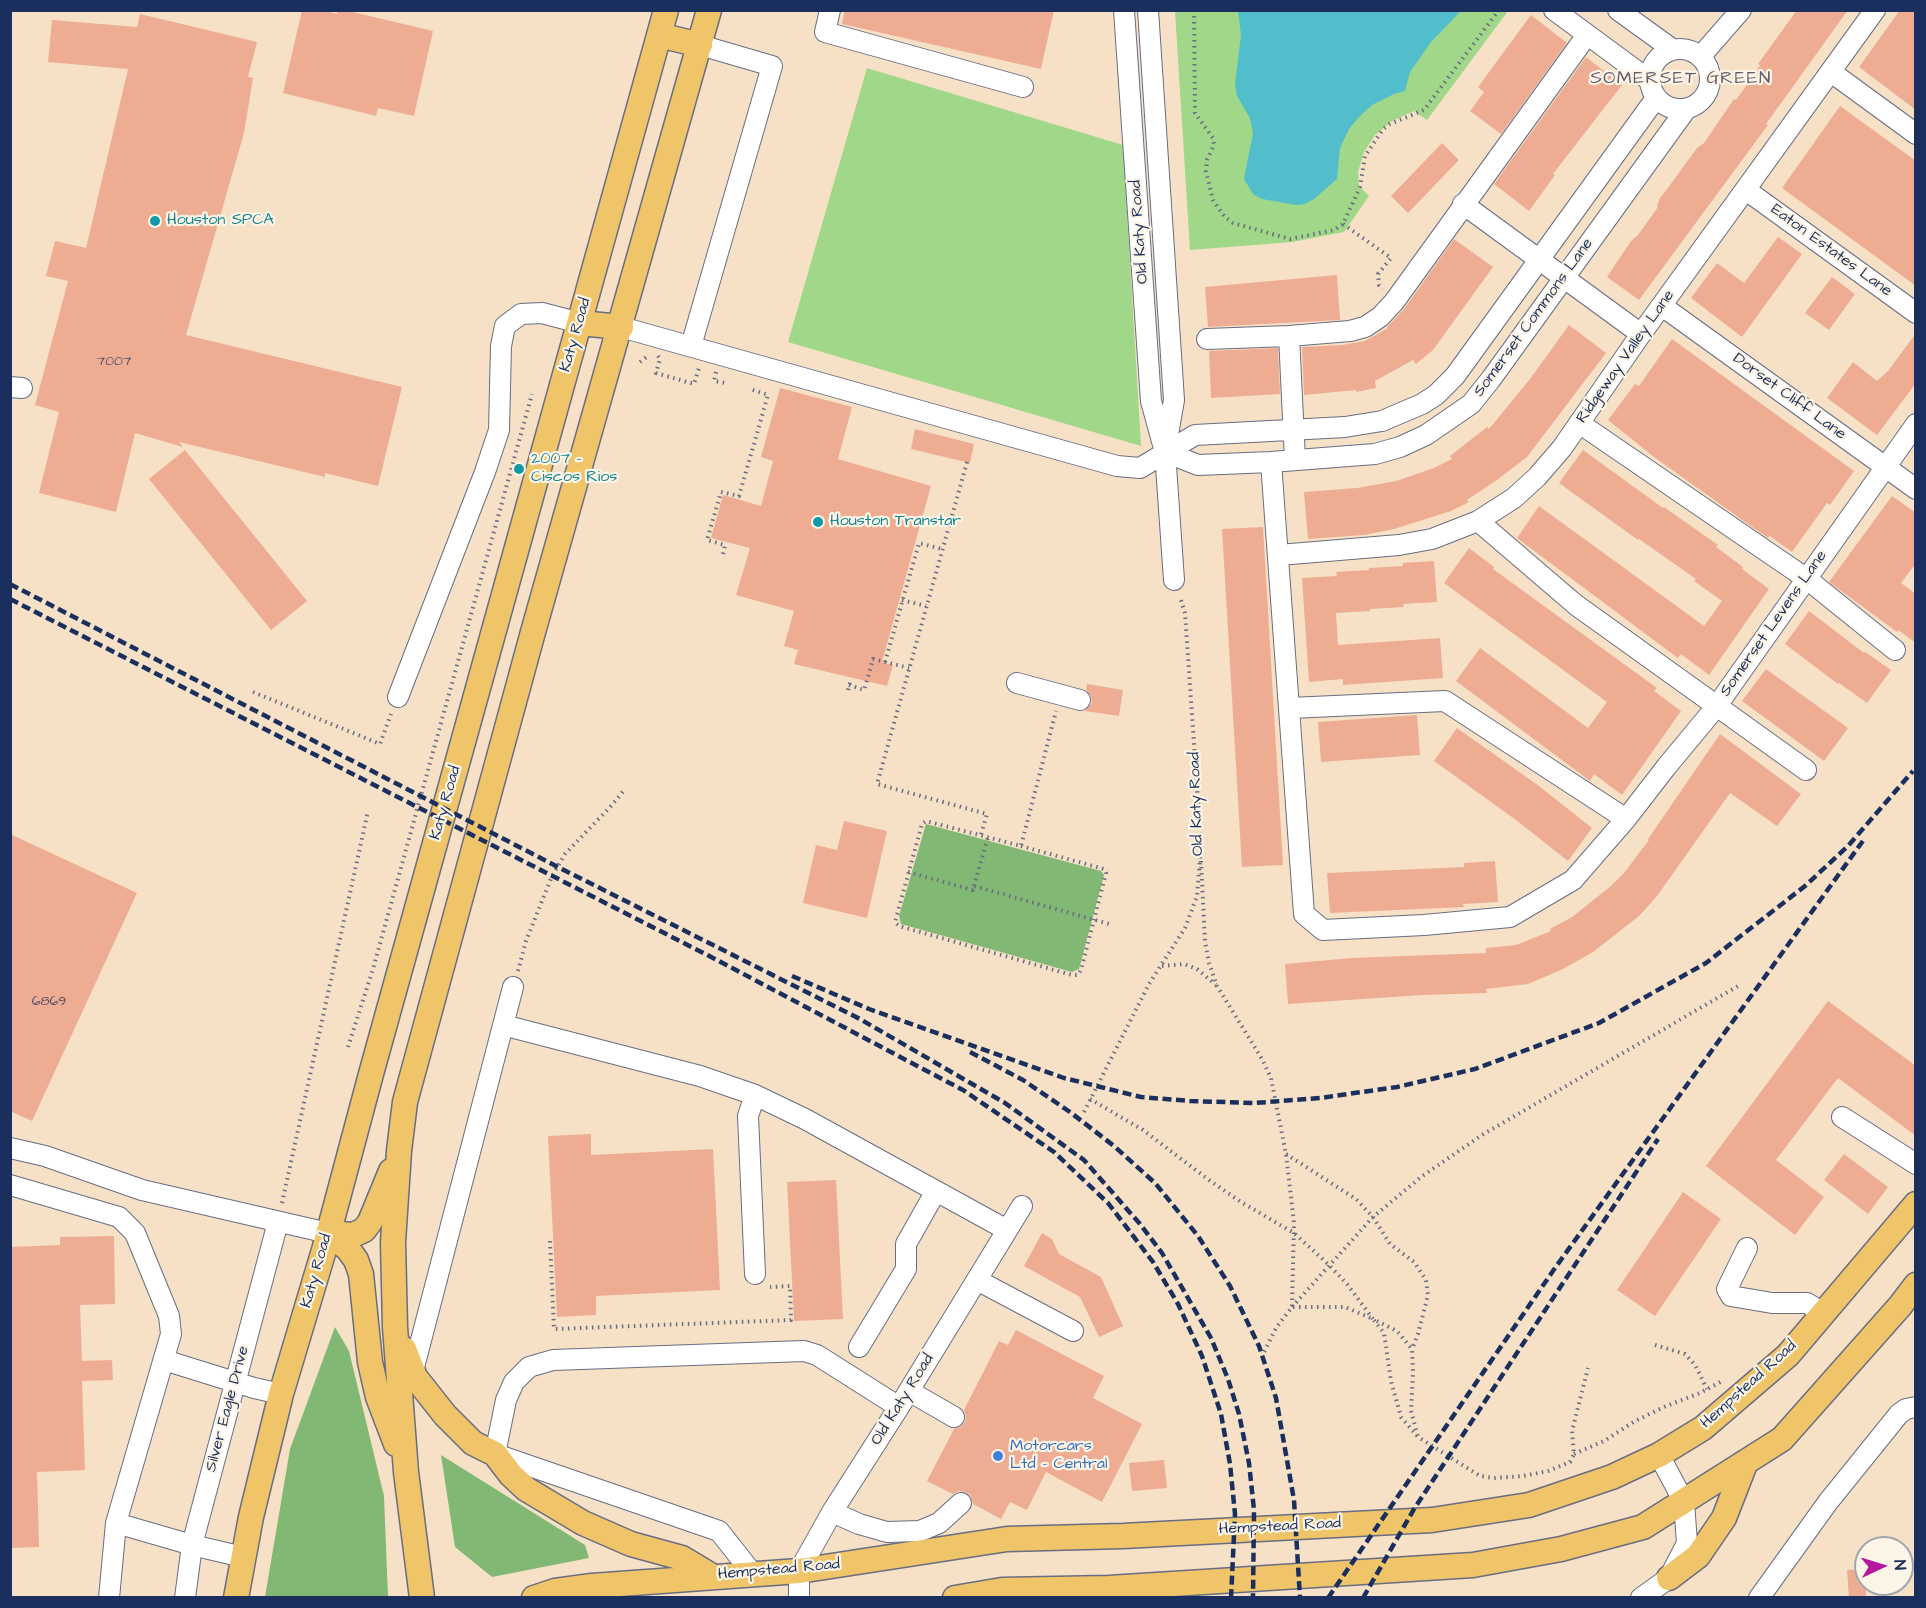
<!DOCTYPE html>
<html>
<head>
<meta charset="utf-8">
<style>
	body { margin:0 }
	#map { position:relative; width:1926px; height:1608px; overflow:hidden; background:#f6e1c6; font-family:"Architects Daughter",sans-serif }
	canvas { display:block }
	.frame { position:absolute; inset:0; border:12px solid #1b2f5e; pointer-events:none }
	.north { position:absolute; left:1854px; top:1536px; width:60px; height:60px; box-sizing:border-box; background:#fcf5e5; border:2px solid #a2a6af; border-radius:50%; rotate:86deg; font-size:16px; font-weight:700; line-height:24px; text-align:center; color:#1b2f5e }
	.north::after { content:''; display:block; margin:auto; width:21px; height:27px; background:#b5179e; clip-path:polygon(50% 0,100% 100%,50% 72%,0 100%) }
</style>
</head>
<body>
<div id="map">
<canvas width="1926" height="1608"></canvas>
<div class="frame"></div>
<div class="north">N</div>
</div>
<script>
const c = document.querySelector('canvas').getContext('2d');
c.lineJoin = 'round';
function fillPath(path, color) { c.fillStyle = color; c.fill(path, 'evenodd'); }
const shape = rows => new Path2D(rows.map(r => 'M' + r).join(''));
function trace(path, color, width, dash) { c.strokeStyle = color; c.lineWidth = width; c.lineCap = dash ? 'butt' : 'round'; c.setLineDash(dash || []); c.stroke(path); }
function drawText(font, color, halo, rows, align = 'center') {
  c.font = font + ' "Architects Daughter",sans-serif'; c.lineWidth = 4.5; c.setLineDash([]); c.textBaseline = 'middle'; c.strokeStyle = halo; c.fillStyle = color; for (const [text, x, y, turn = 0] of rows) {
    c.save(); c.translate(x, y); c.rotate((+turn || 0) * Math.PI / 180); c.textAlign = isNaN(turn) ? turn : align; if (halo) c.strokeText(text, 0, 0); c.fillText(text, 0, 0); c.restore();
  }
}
fillPath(shape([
	[1175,11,1508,11,1427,120,1414,111,1392,121,1375,135,1364,152,1358,172,1359,186,1369,196,1344,232,1292,242,1190,250],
	[867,68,1123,145,1141,446,788,342]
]), '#a1d788');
fillPath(shape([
	[926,824,1101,871,1104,875,1079,969,1072,972,901,924,899,916],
	[335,1327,349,1351,384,1496,388,1597,265,1597,290,1449],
	[441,1455,585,1545,589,1558,492,1577,455,1547]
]), '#80b874');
fillPath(shape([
	[1238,11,1461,11,1431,42,1410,72,1405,91,1394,94,1372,105,1358,118,1349,129,1340,148,1337,179,1314,199,1305,204,1296,205,1262,199,1253,194,1244,179,1253,133,1250,118,1237,96,1235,85,1241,35]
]), '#52becc');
fillPath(shape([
	[302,10,322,10,337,14,337,10,344,10,433,31,414,116,378,108,376,116,283,93],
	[845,10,1054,10,1041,69,842,24],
	[1797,10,1848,10,1766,124,1768,125,1639,300,1607,277,1631,241,1638,235,1658,207,1657,206,1660,198,1670,185,1697,148,1704,143,1734,99,1736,100,1756,72,1760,65,1758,64],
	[1900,10,1916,10,1916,110,1859,67],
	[140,14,257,42,248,77,253,78,244,133,186,335,402,387,378,486,325,473,325,477,179,442,183,447,135,433,116,512,39,493,59,412,35,405,68,281,46,276,55,241,86,248,128,69,48,62,52,20,137,27],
	[1531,15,1567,43,1501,134,1470,111,1484,92,1478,87],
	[1586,57,1622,85,1553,174,1555,175,1529,211,1494,184],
	[1840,106,1916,161,1916,286,1782,188],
	[1442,143,1459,160,1408,213,1391,196],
	[1778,237,1802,254,1742,337,1691,298,1717,263,1744,283],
	[1454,239,1493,267,1433,350,1416,364,1413,360,1375,381,1376,388,1356,392,1356,390,1304,395,1302,347,1342,345,1365,341,1388,328,1387,327,1404,309],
	[1337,275,1340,320,1208,327,1205,287],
	[1832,277,1855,294,1829,330,1805,313],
	[1569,325,1606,353,1527,457,1497,480,1467,500,1469,502,1451,511,1394,529,1364,535,1308,539,1304,492,1357,488,1396,481,1434,468,1452,459,1450,456,1487,427,1489,429,1530,379],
	[1916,333,1916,383,1877,435,1827,398,1853,362,1877,381,1888,371],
	[1672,339,1854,471,1830,505,1827,503,1792,552,1770,536,1768,538,1748,524,1654,457,1608,420,1635,384,1639,386],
	[1278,348,1280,394,1211,398,1209,351],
	[780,388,852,407,838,459,931,486,882,662,893,665,887,686,794,664,798,650,784,646,794,611,736,595,750,548,711,538,723,495,761,506,773,461,761,457],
	[915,429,974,444,970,463,911,449],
	[185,450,307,601,271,630,149,479],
	[1583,450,1663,508,1664,507,1718,545,1716,547,1743,567,1742,569,1769,589,1709,675,1681,654,1678,658,1651,638,1517,538,1539,506,1704,626,1722,601,1694,581,1696,579,1639,539,1638,540,1559,483],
	[1892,496,1916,513,1916,563,1901,583,1916,594,1916,643,1898,630,1897,632,1829,582],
	[1263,527,1283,865,1242,867,1222,529],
	[1469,548,1494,567,1493,569,1657,688,1654,691,1681,711,1622,795,1594,774,1590,781,1586,778,1456,681,1480,648,1588,728,1607,702,1444,583],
	[1434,561,1437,602,1403,604,1404,607,1370,609,1370,611,1336,613,1338,645,1440,638,1443,678,1343,685,1343,679,1309,682,1302,578,1337,576,1336,572,1369,570,1369,568,1403,566,1403,563],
	[1809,611,1864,653,1865,652,1891,670,1867,703,1839,683,1838,684,1785,644],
	[1766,669,1848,728,1824,761,1742,701],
	[1087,684,1123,690,1119,716,1085,711,1092,703,1091,696,1086,690],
	[1417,715,1420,755,1321,762,1318,722],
	[1457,728,1539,786,1592,828,1568,861,1516,820,1434,761],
	[1720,734,1801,794,1777,826,1730,793,1657,896,1639,916,1593,952,1563,969,1528,984,1486,989,1487,993,1422,995,1288,1004,1285,964,1351,958,1486,953,1486,948,1516,945,1551,931,1550,929,1572,917,1611,886,1624,873,1649,840,1648,839],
	[844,821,887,831,867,918,803,903,816,845,837,850],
	[10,834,137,893,32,1121,10,1111],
	[1495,861,1498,902,1463,904,1464,907,1330,913,1327,873,1464,867,1464,863],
	[1828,1001,1916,1066,1916,1136,1838,1078,1776,1160,1824,1197,1795,1235,1706,1166],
	[591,1134,591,1155,713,1149,720,1290,596,1296,596,1315,557,1317,548,1136],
	[1844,1154,1888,1187,1868,1214,1824,1180],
	[836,1180,843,1319,794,1321,787,1182],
	[1683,1192,1721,1219,1655,1316,1617,1290],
	[1042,1233,1052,1239,1059,1254,1101,1277,1123,1326,1099,1337,1080,1297,1024,1266],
	[114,1236,115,1304,80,1305,82,1361,112,1360,113,1380,82,1381,85,1470,37,1472,39,1547,10,1548,10,1247,60,1245,60,1237],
	[1016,1330,1104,1376,1093,1398,1142,1424,1102,1502,1046,1472,1027,1510,1010,1502,1001,1519,973,1504,970,1495,965,1492,959,1491,953,1494,927,1481,954,1429,960,1427,965,1422,966,1416,964,1410,999,1341,1008,1345],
	[1164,1460,1167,1488,1132,1491,1129,1463],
	[1866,1569,1866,1598,1849,1598,1847,1570]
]), '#eead92');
const minor = shape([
	[830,10,825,32,1023,87],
	[1124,10,1151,401,1165,452,1174,580],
	[1148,10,1174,400,1166,446],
	[1554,10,1649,80],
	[1618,10,1672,49],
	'1650 79a30 30 0 1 1 60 0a30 30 0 1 1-60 0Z',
	[1700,57,1741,10],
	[1831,72,1916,134],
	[1746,190,1916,313],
	[1463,204,1641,334],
	[1662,306,1916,489],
	[621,327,1117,466,1140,468,1195,435,1345,427,1382,421,1422,404,1436,395,1455,376,1656,98],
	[1289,336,1295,460],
	[1207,339,1289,336,1350,331,1365,327,1380,317,1394,302,1587,35],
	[691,346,772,66,700,45],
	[10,387,22,388],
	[1579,423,1807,579,1895,650],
	[1165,452,1198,465,1271,462,1375,454,1400,447,1426,435,1471,404,1491,379,1687,108],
	[1271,462,1304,914,1323,930,1424,925,1510,917,1573,880,1626,819,1445,701,1290,708],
	[1478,521,1576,605,1806,770],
	[1279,555,1399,545,1432,539,1478,521,1514,498,1537,477,1562,448,1641,334,1875,10],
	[1017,683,1080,700],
	[398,697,485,472,499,430,501,346,505,326,521,314,542,313,580,323],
	[1626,819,1667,766,1716,707,1916,424],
	[503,1025,700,1076,755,1095,805,1119,1007,1230],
	[1842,1117,1916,1164],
	[10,1148,45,1156,142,1190,328,1233],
	[10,1185,119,1217,135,1233,169,1316,171,1334,116,1523,192,1545,243,1557],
	[1747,1248,1727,1289,1731,1296,1772,1303,1807,1303,1823,1313],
	[755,1274,748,1116,755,1095],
	[977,1280,1073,1331],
	[859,1347,906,1269,906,1244,936,1191],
	[164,1360,254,1388,281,1394],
	[413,1371,513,987],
	[909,1391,954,1417],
	[832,1512,859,1524,887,1532,920,1531,939,1523,961,1503],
	[753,1574,719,1531,495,1454,506,1400,514,1382,529,1367,553,1360,804,1351,817,1355,899,1407],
	[109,1598,116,1523],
	[185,1598,192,1545,278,1222],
	[799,1598,799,1571,832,1512,899,1407,1022,1206],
	[1641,1598,1669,1578,1687,1543,1684,1502,1659,1455],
	[1759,1598,1828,1502,1899,1414,1906,1409,1916,1407]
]);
const major = shape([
	[659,35,700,45],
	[580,323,621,327],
	[328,1233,348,1249,356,1260,361,1274,370,1362,378,1397,396,1444],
	[328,1233,353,1235,364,1230,370,1222,391,1171],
	[404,1349,415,1377,445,1415,473,1443,495,1454,511,1475,526,1489,583,1523,631,1544,682,1558,712,1576],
	[1669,1578,1698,1556,1724,1518,1745,1464],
	[236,1598,251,1517,281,1394,324,1250,371,1074,666,10],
	[422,1598,406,1472,395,1327,393,1242,399,1151,405,1102,533,632,709,10],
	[534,1598,555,1591,592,1586,799,1571,1007,1539,1123,1536,1432,1520,1529,1505,1612,1477,1659,1455,1703,1428,1788,1355,1916,1204],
	[955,1598,1002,1590,1109,1588,1473,1565,1561,1549,1643,1527,1782,1439,1900,1306,1916,1285]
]);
trace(minor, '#686d82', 22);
trace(major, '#686d82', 27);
trace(shape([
	[1194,10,1195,113,1213,138,1214,145,1207,160,1206,171,1213,200,1224,216,1233,223,1290,239,1334,230,1343,224,1360,187,1365,156,1383,129,1390,124,1424,110,1499,10],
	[1343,224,1391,258,1378,274,1379,285,1383,289],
	[658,356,660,359,656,373,694,384,699,368],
	[640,362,649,355],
	[716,372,714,381,726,383],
	[967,462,877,784,987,814,981,835],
	[723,554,725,545,707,540,721,492,739,496,768,395,750,389],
	[902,600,926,606],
	[885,662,919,543,942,549],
	[849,685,864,690,873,659,909,668],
	[848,690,851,679],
	[253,692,380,744,391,714],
	[1021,846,1104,869,1106,873,1081,970,1078,975,1072,975,899,926,895,922,922,824,926,821,1021,846,1056,711],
	[1201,861,1205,941,1209,963,1217,986,1262,1059,1271,1078,1286,1154,1294,1223,1292,1307,1276,1328,1264,1352],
	[908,872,973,890,974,886,1109,924],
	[974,886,988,837],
	[1162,966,1184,964,1197,969,1216,985],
	[518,971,526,941,552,876,565,854,612,805,625,789],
	[348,1047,373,969,532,394],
	[1090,1099,1143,1130,1209,1180,1241,1202,1294,1233,1329,1265,1347,1284,1373,1319,1397,1331,1412,1349,1413,1372,1411,1411,1418,1437],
	[1084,1112,1149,984,1185,928,1197,896,1201,845,1185,613,1180,597],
	[1286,1154,1356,1199,1373,1217,1390,1244,1414,1262,1426,1280,1428,1295,1418,1334,1412,1349],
	[282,1203,368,811],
	[550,1241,554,1329,791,1320,790,1286,770,1287],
	[1292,1307,1373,1217,1421,1177,1482,1135,1738,986],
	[1293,1307,1345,1307,1373,1319,1384,1333,1391,1381,1401,1417,1418,1437,1480,1476,1494,1478,1523,1476,1548,1471,1570,1462,1574,1454,1572,1431,1588,1368],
	[1655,1345,1685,1354,1695,1365,1707,1389],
	[1574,1454,1604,1441,1635,1421,1666,1406,1700,1393,1724,1380]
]), '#686d82', 4, [1.5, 4.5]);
trace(minor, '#fff', 20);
trace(major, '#f0c469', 24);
trace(shape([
	[10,584,558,867,860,1019,1005,1103,1084,1160,1140,1224,1162,1253,1211,1338,1228,1379,1239,1414,1249,1463,1254,1510,1253,1598],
	[10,599,717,960,923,1069,963,1090,1054,1152,1108,1203,1153,1262,1178,1304,1202,1356,1221,1414,1230,1464,1235,1514,1231,1598],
	[792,976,869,1009,1064,1078,1141,1097,1190,1101,1255,1103,1320,1098,1397,1087,1475,1069,1599,1023,1706,963,1805,886,1848,846,1913,771],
	[970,1052,1023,1080,1070,1112,1114,1146,1155,1183,1198,1236,1230,1286,1259,1346,1276,1398,1294,1500,1300,1598],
	[1328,1598,1555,1268,1865,838],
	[1363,1598,1414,1509,1658,1139]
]), '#1b2f5e', 4.5, [9, 4.5]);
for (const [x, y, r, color] of [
	[155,221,6,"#0f9aa8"],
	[519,469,6,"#0f9aa8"],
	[818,522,6,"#0f9aa8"],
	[998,1456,6,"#3f7fe0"]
]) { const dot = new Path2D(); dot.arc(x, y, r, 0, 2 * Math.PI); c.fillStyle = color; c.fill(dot); trace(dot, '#fcf5e5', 2); }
drawText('14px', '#504e6b', null, [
	["7007",114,362],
	["6869",49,1002]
]);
drawText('16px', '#0d838f', '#fcf5e5', [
	["Houston SPCA",167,221],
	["2007 -",531,460],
	["Ciscos Rios",531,478],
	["Houston Transtar",830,522]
], 'left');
drawText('16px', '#1b2f5e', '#fcf5e5', [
	["Old Katy Road",1140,232,-94],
	["Eaton Estates Lane",1831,251,36],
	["Somerset Commons Lane",1534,318,-54],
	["Katy Road",576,335,-74],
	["Ridgeway Valley Lane",1626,357,-55],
	["Dorset Cliff Lane",1789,397,36],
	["Somerset Levens Lane",1774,624,-55],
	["Katy Road",446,803,-74],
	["Old Katy Road",1197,804,-92],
	["Katy Road",317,1271,-74],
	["Hempstead Road",1749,1385,-42],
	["Old Katy Road",903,1400,-58],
	["Silver Eagle Drive",228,1409,-75],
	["Hempstead Road",1280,1527,-3],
	["Hempstead Road",779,1570,-5]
]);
drawText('16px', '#366cbe', '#fcf5e5', [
	["Motorcars",1010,1447],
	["Ltd - Central",1010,1465]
], 'left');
c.letterSpacing = '1.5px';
drawText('18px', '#655b70', '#fcf5e5', [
	["SOMERSET GREEN",1681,79]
]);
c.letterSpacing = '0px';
</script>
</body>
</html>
